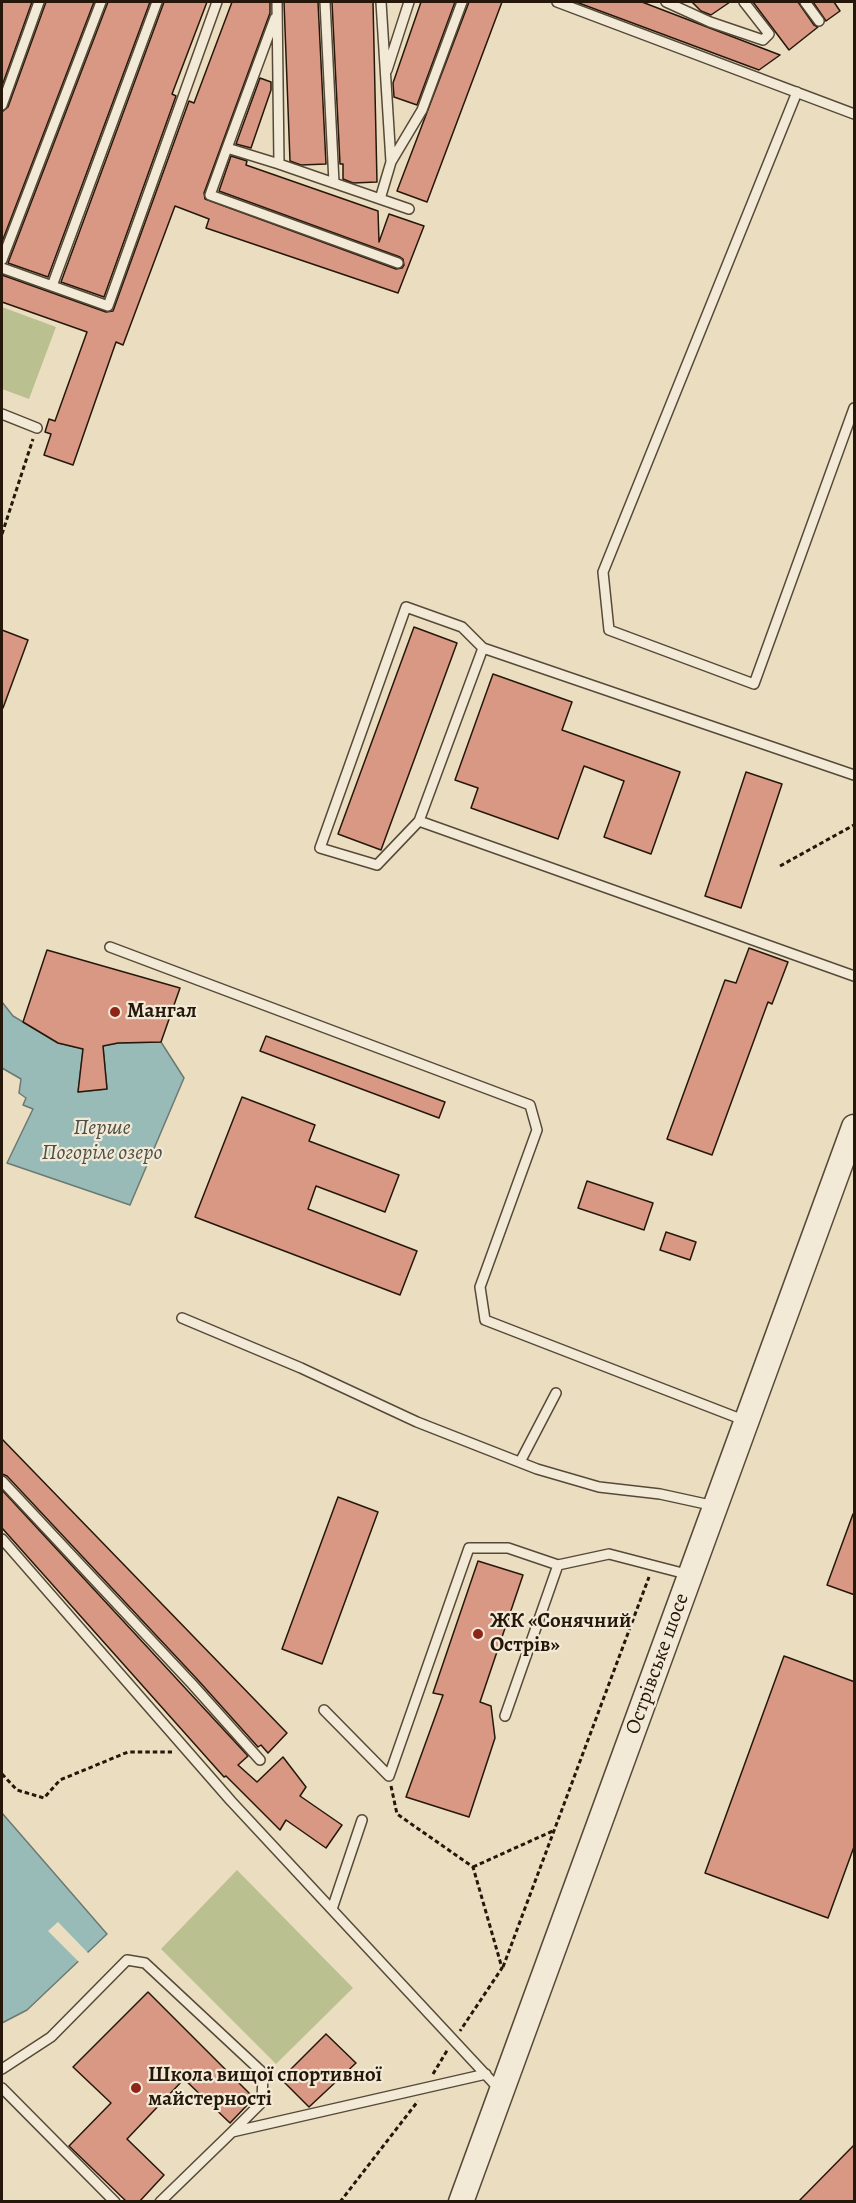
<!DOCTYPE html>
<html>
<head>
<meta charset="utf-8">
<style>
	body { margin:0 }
	#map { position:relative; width:856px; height:2203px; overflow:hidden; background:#ebdec0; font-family:Alegreya,serif }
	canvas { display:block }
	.frame { position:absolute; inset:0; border:3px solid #25170a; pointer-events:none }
</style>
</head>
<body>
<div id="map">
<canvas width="856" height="2203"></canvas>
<div class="frame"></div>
</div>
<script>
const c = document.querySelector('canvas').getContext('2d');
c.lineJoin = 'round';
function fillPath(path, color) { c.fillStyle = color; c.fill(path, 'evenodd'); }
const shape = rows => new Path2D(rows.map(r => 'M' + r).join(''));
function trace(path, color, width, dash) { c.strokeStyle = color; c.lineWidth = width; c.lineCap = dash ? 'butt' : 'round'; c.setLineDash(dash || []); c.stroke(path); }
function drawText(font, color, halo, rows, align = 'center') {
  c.font = font + ' Alegreya,serif'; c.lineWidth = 4.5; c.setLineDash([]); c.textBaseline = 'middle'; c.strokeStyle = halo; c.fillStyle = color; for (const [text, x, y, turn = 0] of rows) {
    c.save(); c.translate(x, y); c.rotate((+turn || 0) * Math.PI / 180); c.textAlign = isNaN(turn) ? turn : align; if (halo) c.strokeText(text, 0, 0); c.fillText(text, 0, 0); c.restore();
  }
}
fillPath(shape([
	[2,307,56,327,29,399,2,389],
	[237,1870,353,1988,276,2064,161,1949]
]), '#bbc090');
const water = shape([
	[2,1002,13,1016,58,1043,83,1049,78,1092,107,1089,103,1046,118,1043,161,1042,184,1078,130,1205,7,1163,33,1109,23,1105,26,1098,19,1093,21,1079,2,1068,2,1002],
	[2,1813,107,1934,27,2010,2,2023,2,1813]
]);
fillPath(water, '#99bbb8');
trace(water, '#6b7972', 1.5);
fillPath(shape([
	[58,1922,90,1955,81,1964,48,1931]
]), '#ebdec0');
const building = shape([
	[2,2,32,2,2,86,2,2],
	[46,2,94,2,2,242,2,112,8,107,46,2],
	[108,2,150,2,48,277,8,263,108,2],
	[164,2,207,2,172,94,176,96,104,297,61,282,164,2],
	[232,2,270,2,270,13,204,193,205,199,396,269,402,268,404,265,403,259,400,257,219,191,231,156,247,161,246,165,378,211,379,242,389,214,424,226,398,293,206,228,209,219,175,206,123,345,116,342,73,465,44,455,51,434,45,432,49,419,55,421,87,332,2,302,2,275,106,312,113,311,189,101,194,103,232,2],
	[284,2,318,2,326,164,301,165,290,161,284,2],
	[332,2,373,2,377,182,353,183,343,179,343,164,340,164,332,2],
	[421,2,455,2,417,105,394,97,393,83,421,2],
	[469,2,502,2,427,202,397,191,469,2],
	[576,2,642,2,780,55,759,70,576,2],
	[692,2,730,2,711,15,701,11,692,2],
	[753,2,798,2,814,25,818,27,789,50,753,2],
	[813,2,834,2,840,11,826,21,813,2],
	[260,78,271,82,271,90,251,148,236,144,260,78],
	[414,627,457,643,381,850,338,834,414,627],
	[2,630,28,640,3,708,2,708,2,630],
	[493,674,572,702,562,730,680,772,651,854,604,837,624,781,584,766,558,839,471,808,478,788,455,780,493,674],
	[746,772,782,784,741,908,705,896,746,772],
	[749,948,788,962,772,1004,768,1002,712,1155,667,1139,725,980,736,983,749,948],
	[47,950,180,988,161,1042,118,1043,103,1046,107,1089,78,1092,83,1049,58,1043,23,1022,47,950],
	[266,1036,445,1102,439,1118,260,1051,266,1036],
	[242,1097,315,1125,309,1141,399,1175,385,1212,316,1186,308,1209,417,1251,400,1295,195,1217,242,1097],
	[587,1181,653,1203,644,1230,578,1208,587,1181],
	[666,1232,696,1242,690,1260,660,1250,666,1232],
	[2,1439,287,1733,268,1753,261,1745,258,1747,197,1679,7,1476,2,1474,2,1439],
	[2,1490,248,1756,238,1765,257,1782,283,1757,306,1787,300,1796,342,1825,326,1848,286,1820,280,1830,226,1776,224,1777,2,1528,2,1490],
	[338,1497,378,1512,322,1664,282,1649,338,1497],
	[853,1514,855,1514,855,1595,827,1585,853,1514],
	[478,1561,523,1575,480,1702,491,1706,495,1738,469,1817,406,1797,443,1695,433,1693,478,1561],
	[784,1656,855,1682,855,1844,828,1918,705,1873,784,1656],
	[148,1992,254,2098,230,2123,184,2079,127,2139,164,2175,139,2202,127,2202,69,2146,111,2103,73,2067,148,1992],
	[326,2034,356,2063,309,2107,281,2079,326,2034],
	[855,2144,855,2202,798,2202,855,2144]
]);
fillPath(building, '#d89884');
trace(building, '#25170a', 1.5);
const service = shape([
	[277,2,279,164,409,209],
	[325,2,334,183],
	[381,2,391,162],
	[557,2,854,114],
	[666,2,710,22,763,40,769,34,744,2],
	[805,2,819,21],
	[387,70,409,2],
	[797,92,603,572,609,630,754,684,854,408],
	[2,105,39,2],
	[227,148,275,18],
	[279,164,227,148,210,195,398,263],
	[380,199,391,162,422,110,462,2],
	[2,260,101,2],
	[2,268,108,306,217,2],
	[52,286,157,2],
	[2,414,37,428],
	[854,775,483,648,419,821,854,976],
	[419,821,377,865,320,848,406,607,462,627,483,648],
	[110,947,530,1105,537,1130,480,1287,485,1320,746,1421],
	[182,1318,301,1368,417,1422,537,1469,599,1487,660,1494,715,1506],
	[520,1462,556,1393],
	[2,1481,192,1684,260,1760],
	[2,1539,231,1801,499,2089],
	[324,1710,389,1776,469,1548,508,1548,558,1565,609,1554,690,1575],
	[505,1716,558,1565],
	[332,1909,362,1820],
	[2,2069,51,2037,127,1960,145,1963,263,2073,262,2102,232,2132],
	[2,2088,115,2202],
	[160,2202,232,2132,486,2074]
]);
const tertiary = shape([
	[461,2202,854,1127]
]);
trace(service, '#564938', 12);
trace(tertiary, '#564938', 27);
trace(shape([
	[2,534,33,439],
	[780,866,854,825],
	[2,1774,17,1790,44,1798,60,1780,128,1752,172,1752],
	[391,1786,397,1814,473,1867,502,1968,460,2031],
	[473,1867,555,1830],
	[503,1967,649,1577],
	[433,2074,448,2049],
	[340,2202,418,2101]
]), '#25170a', 3, [4.5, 3]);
trace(service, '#f2ead6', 9);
trace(tertiary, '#f2ead6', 24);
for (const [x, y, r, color] of [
	[115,1012,6,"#8f2418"],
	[478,1634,6,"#8f2418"],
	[136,2088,6,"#8f2418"]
]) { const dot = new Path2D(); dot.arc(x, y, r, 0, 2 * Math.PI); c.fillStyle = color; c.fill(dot); trace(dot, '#f2ead6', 2); }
drawText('bold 21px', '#25170a', '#f2ead6', [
	["Мангал",127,1012],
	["ЖК «Сонячний",490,1622],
	["Острів»",490,1646],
	["Школа вищої спортивної",148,2076],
	["майстерності",148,2100]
], 'left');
drawText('21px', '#25170a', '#f2ead6', [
	["Острівське шосе",658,1664,-70]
]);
drawText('italic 22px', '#4e5047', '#f2ead6', [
	["Перше",102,1129],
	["Погоріле озеро",102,1154]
]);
</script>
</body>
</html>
